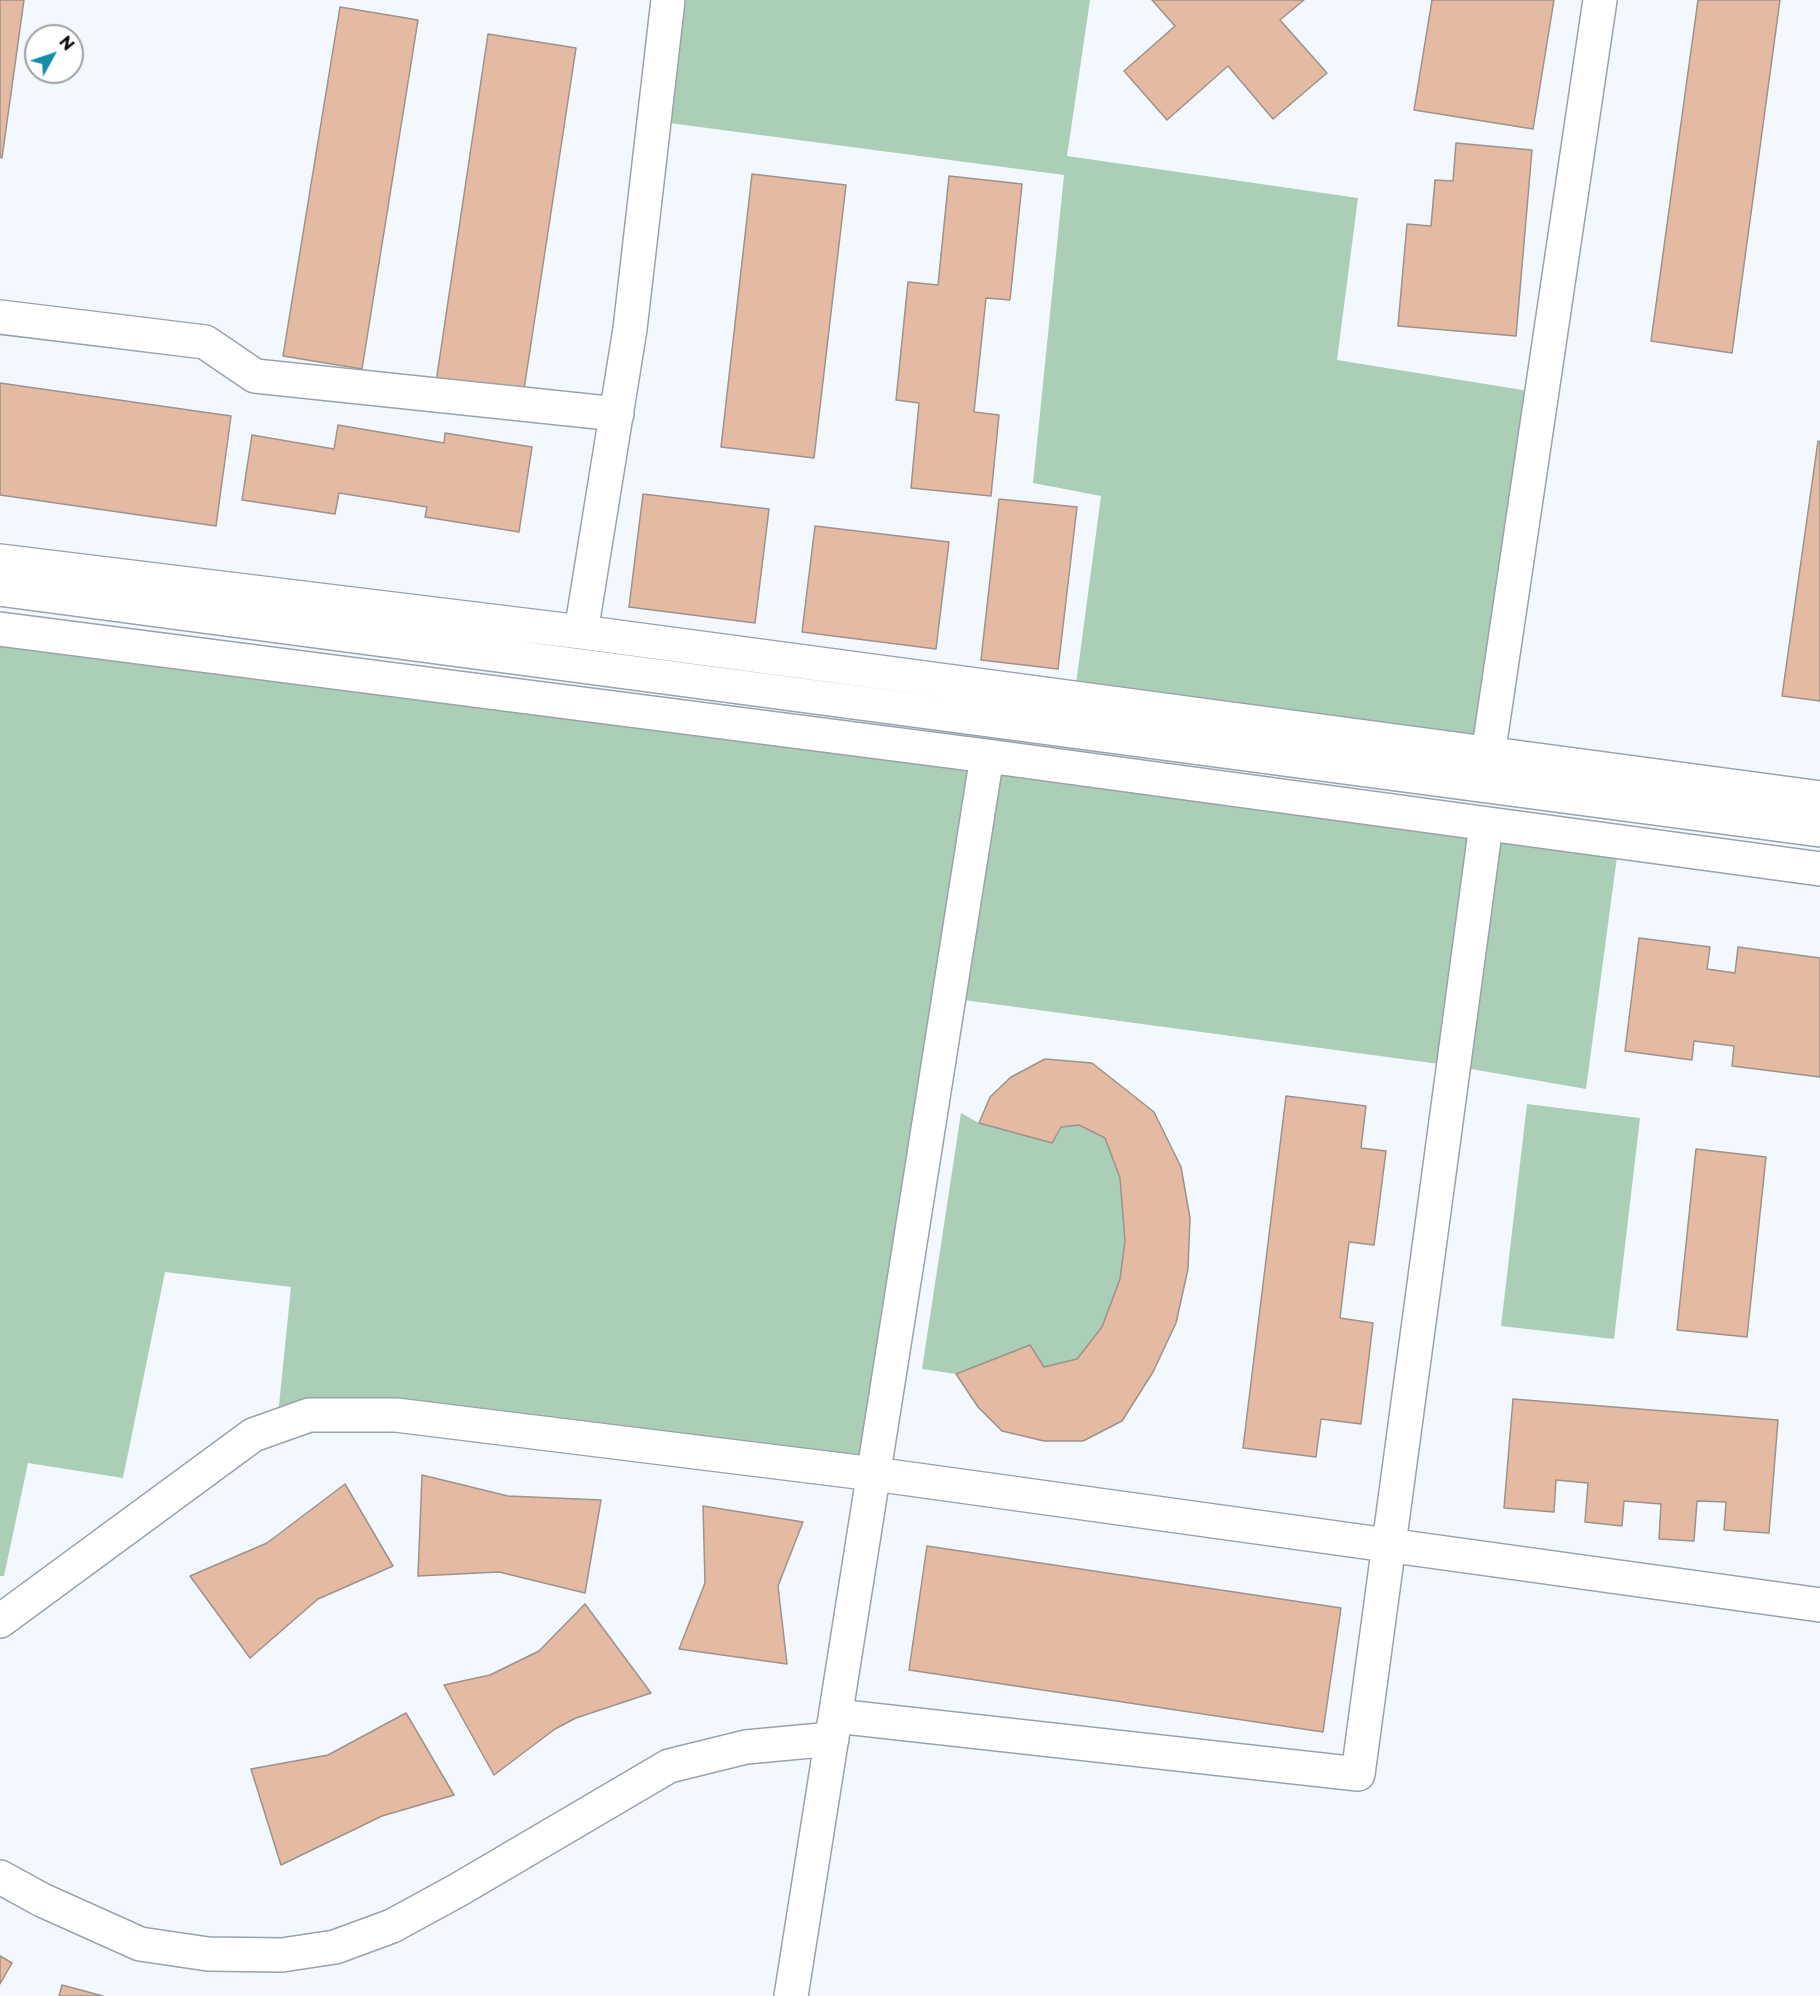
<!DOCTYPE html>
<html>
<head>
<meta charset="utf-8">
<style>
	body { margin:0 }
	#map { position:relative; width:1820px; height:1996px; overflow:hidden; background:#f3f8fe; font-family:Montserrat,sans-serif }
	canvas { display:block }
	.north { position:absolute; left:24px; top:24px; width:60px; height:60px; box-sizing:border-box; background:#fff; border:2px solid #9e9fa1; border-radius:50%; rotate:50deg; font-size:16px; font-weight:700; line-height:24px; text-align:center; color:#0d1013 }
	.north::after { content:''; display:block; margin:auto; width:21px; height:27px; background:#128dae; clip-path:polygon(50% 0,100% 100%,50% 72%,0 100%) }
</style>
</head>
<body>
<div id="map">
<canvas width="1820" height="1996"></canvas>
<div class="north">N</div>
</div>
<script>
const c = document.querySelector('canvas').getContext('2d');
c.lineJoin = 'round';
function fillPath(path, color) { c.fillStyle = color; c.fill(path, 'evenodd'); }
const shape = rows => new Path2D(rows.map(r => 'M' + r).join(''));
function trace(path, color, width, dash) { c.strokeStyle = color; c.lineWidth = width; c.lineCap = dash ? 'butt' : 'round'; c.setLineDash(dash || []); c.stroke(path); }
fillPath(shape([
	[668,0,1090,0,1067,156,1358,198,1337,360,1541,393,1488,755,1074,699,1101,496,1033,483,1064,175,654,121],
	[0,629,1619,842,1586,1089,1454,1066,949,998,874,1474,396,1415,277,1425,291,1287,165,1272,123,1478,28,1463,4,1576,0,1576],
	[1527,1104,1640,1118,1614,1339,1501,1326],
	[961,1113,979,1123,1052,1143,1061,1127,1079,1125,1105,1138,1120,1178,1125,1241,1120,1279,1102,1327,1077,1359,1044,1367,1030,1345,956,1374,922,1369]
]), '#abceb6');
const building = shape([
	[0,0,24,0,2,158,0,157,0,0],
	[1152,0,1304,0,1280,20,1327,73,1273,119,1228,66,1167,120,1124,71,1175,26,1152,0],
	[1432,0,1554,0,1533,129,1414,110,1432,0],
	[1698,0,1780,0,1732,353,1651,341,1698,0],
	[340,7,418,20,362,369,283,356,340,7],
	[488,34,576,48,523,396,436,382,488,34],
	[1456,143,1532,150,1516,336,1398,326,1407,224,1431,226,1435,180,1453,181,1456,143],
	[752,174,846,185,814,458,721,447,752,174],
	[949,176,1022,184,1010,300,986,298,974,412,999,415,991,496,911,488,919,403,896,400,908,282,938,285,949,176],
	[0,383,231,416,216,526,0,495,0,383],
	[338,425,444,443,445,433,532,447,519,532,425,517,427,507,339,493,335,514,242,500,252,435,334,449,338,425],
	[1818,441,1820,442,1820,701,1782,696,1818,441],
	[643,494,769,509,755,623,629,607,643,494],
	[999,499,1077,507,1058,669,981,660,999,499],
	[815,526,949,542,936,649,802,632,815,526],
	[1639,938,1710,947,1707,969,1735,973,1738,947,1820,958,1820,1077,1732,1066,1734,1046,1694,1041,1692,1060,1625,1051,1639,938],
	[1045,1059,1092,1063,1154,1112,1181,1167,1190,1218,1188,1269,1176,1323,1153,1372,1122,1421,1083,1441,1044,1441,1002,1431,978,1407,956,1374,1030,1345,1044,1367,1077,1359,1102,1327,1120,1279,1125,1241,1120,1178,1105,1138,1079,1125,1061,1127,1052,1143,979,1123,990,1097,1011,1077,1045,1059],
	[1286,1096,1366,1106,1361,1148,1386,1151,1374,1245,1349,1242,1340,1318,1373,1323,1361,1424,1321,1419,1316,1457,1243,1448,1286,1096],
	[1696,1149,1766,1157,1747,1337,1677,1330,1696,1149],
	[1513,1399,1778,1420,1769,1533,1724,1530,1726,1502,1697,1501,1694,1541,1659,1539,1661,1504,1624,1501,1622,1526,1585,1522,1588,1483,1556,1480,1554,1512,1504,1508,1513,1399],
	[422,1475,508,1496,601,1500,585,1593,499,1572,418,1576,422,1475],
	[345,1484,393,1566,318,1599,250,1658,190,1576,267,1543,345,1484],
	[703,1506,803,1522,778,1586,787,1664,679,1649,705,1583,703,1506],
	[927,1546,1341,1608,1323,1732,909,1670,927,1546],
	[585,1604,651,1693,576,1718,555,1729,494,1775,444,1685,490,1675,539,1651,585,1604],
	[406,1713,454,1795,382,1816,281,1865,251,1769,328,1755,406,1713],
	[0,1956,12,1963,0,1984,0,1956],
	[62,1985,103,1996,59,1996,62,1985]
]);
fillPath(building, '#e4baa2');
trace(building, '#9d928c', 1.5);
const street = shape([
	[0,317,205,342,255,376,617,414],
	[0,561,581,632,1820,798],
	[0,589,1820,830],
	[0,629,987,756,1820,869],
	[581,632,630,329,668,0],
	[1488,755,1600,0],
	[0,1621,253,1435,309,1415,396,1415,874,1474,1820,1605],
	[836,1716,1358,1774,1486,825],
	[0,1877,42,1900,140,1944,208,1954,282,1955,335,1947,392,1926,458,1890,669,1766,746,1747,832,1739],
	[791,1996,987,756]
]);
trace(street, '#9aa2ac', 36);
trace(street, '#fff', 33);
</script>
</body>
</html>
